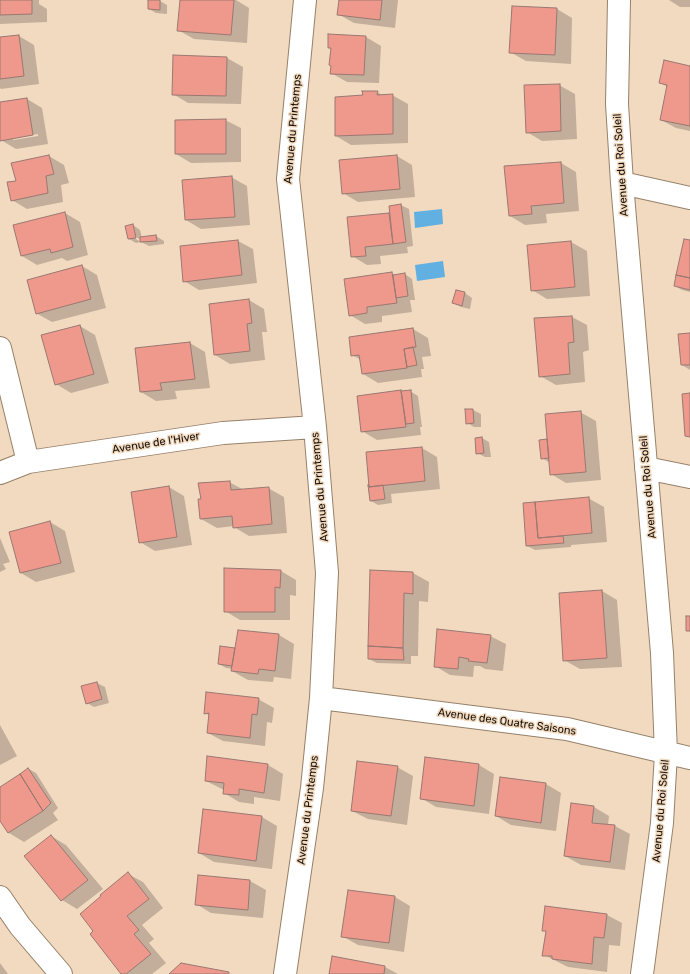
<!DOCTYPE html>
<html>
<head>
<meta charset="utf-8">
<style>
	body { margin:0 }
	canvas { display:block; background:#f2dac0 }
</style>
</head>
<body>
<canvas width="690" height="974"></canvas>
<script>
const c = document.querySelector('canvas').getContext('2d');
c.lineJoin = 'round';
function fillPath(path, color) { c.fillStyle = color; c.fill(path, 'evenodd'); }
const shape = rows => new Path2D(rows.map(r => 'M' + r).join(''));
function trace(path, color, width, dash) { c.strokeStyle = color; c.lineWidth = width; c.lineCap = dash ? 'butt' : 'round'; c.setLineDash(dash || []); c.stroke(path); }
function drawText(font, color, halo, rows, align = 'center') {
  c.font = font + ' Rubik,sans-serif'; c.lineWidth = 3; c.setLineDash([]); c.textBaseline = 'middle'; c.strokeStyle = halo; c.fillStyle = color; for (const [text, x, y, turn = 0] of rows) {
    c.save(); c.translate(x, y); c.rotate((+turn || 0) * Math.PI / 180); c.textAlign = isNaN(turn) ? turn : align; if (halo) c.strokeText(text, 0, 0); c.fillText(text, 0, 0); c.restore();
  }
}
fillPath(shape([
	[442,209,443,224,415,228,414,212],
	[443,261,445,277,417,281,415,265]
]), '#61b0e1');
fillPath(shape([
	[0,0,39,0,39,4,47,9,47,22,0,24],
	[181,0,236,0,249,8,247,43,194,39,178,30],
	[340,0,398,0,395,28,354,23,338,14],
	[669,0,690,0,690,7,680,7],
	[160,1,167,5,167,14,156,13,149,9],
	[512,7,557,9,572,18,571,64,526,61,510,52],
	[19,36,34,45,39,84,1,89,0,88,0,38],
	[366,37,381,46,379,83,347,82,331,73,332,49,329,47],
	[174,56,227,58,243,67,241,104,188,103,173,94],
	[690,67,690,131,676,128,661,120,668,87,660,83],
	[559,85,575,94,577,139,542,141,527,132],
	[377,92,384,96,392,95,408,104,408,143,351,145,336,136,364,96],
	[27,99,42,108,48,144,16,149,1,140,0,103],
	[38,134,38,136,13,140,13,138],
	[225,120,241,128,241,162,191,163,176,154],
	[49,156,64,165,69,183,61,185,63,202,27,209,12,200,17,182],
	[397,156,412,165,415,197,358,202,343,193],
	[561,163,576,172,579,211,546,214,547,223,525,225,510,216],
	[231,177,247,186,250,225,201,229,186,220],
	[401,205,409,209,413,246,407,247,408,253,380,256,381,264,367,265,352,256,348,218,389,214,391,215,390,207],
	[65,213,80,222,88,255,67,261,62,258,37,265,22,256],
	[133,225,140,230,142,238,156,236,164,241,164,244,149,246,141,242,141,240,132,234,131,236,141,242,136,243,129,239],
	[238,241,253,249,257,283,199,290,184,281],
	[690,241,690,292,682,290,675,286],
	[571,242,587,251,590,296,547,299,532,290,528,246],
	[82,266,97,275,106,308,52,322,36,313],
	[392,273,396,276,405,274,412,279,415,300,410,300,412,312,382,316,382,322,365,324,350,315,345,279],
	[456,291,465,293,472,298,470,309,461,307,454,303],
	[249,300,264,309,267,332,262,332,265,360,230,364,215,355],
	[572,317,587,325,589,350,583,352,585,382,556,385,540,376],
	[80,326,95,335,109,383,71,393,56,384],
	[413,329,428,338,431,356,422,357,424,369,421,369,422,377,378,383,363,374,361,360,352,355],
	[690,334,690,370,682,365],
	[190,343,205,352,210,388,175,391,177,399,156,401,141,392],
	[410,391,418,396,422,427,420,427,421,435,377,440,362,431,403,392],
	[466,410,473,410,481,414,481,427,474,427,467,423],
	[580,412,596,421,601,480,566,483,551,474,550,463,542,458,546,440,548,441],
	[482,438,489,442,491,457,485,457,477,453],
	[422,448,437,457,440,489,391,494,392,503,378,505,371,501,369,488],
	[229,482,244,490,268,488,284,497,287,533,249,536,234,527,234,526,217,528,201,519],
	[169,487,184,496,192,545,155,551,140,542],
	[588,498,604,507,607,542,571,545,571,547,535,550,527,546],
	[50,522,65,531,75,572,36,582,21,573],
	[0,538,10,562,3,564,6,569,0,572],
	[281,571,296,580,296,596,290,595,290,620,240,620,225,611],
	[371,572,413,573,429,582,428,602,419,601,418,656,411,656,411,664,377,663,369,659],
	[602,591,617,600,622,667,580,669,564,660],
	[279,635,294,644,291,679,274,677,273,682,248,680,232,671,233,669,226,668,219,664],
	[490,636,506,644,503,671,485,669,480,666,474,666,473,677,450,675,435,666],
	[97,683,105,687,109,703,94,707,87,703],
	[258,699,274,708,272,723,267,722,265,746,223,741,208,733,210,716,205,713],
	[0,725,17,756,0,765],
	[268,765,283,774,280,801,254,797,254,804,239,802,224,793,224,790,206,781],
	[479,765,494,774,489,814,436,807,421,798],
	[397,767,413,776,407,825,368,819,352,811],
	[29,769,36,773,58,808,53,813,58,820,24,842,9,833,0,819,0,788],
	[501,778,546,784,561,793,556,831,511,825,496,816],
	[594,807,609,816,608,825,615,826,630,834,625,870,581,865,565,856],
	[262,817,277,826,272,869,214,862,199,853],
	[51,836,66,845,103,889,77,909,62,900,25,856],
	[128,874,143,882,163,908,142,925,154,939,149,943,166,963,152,974,122,974,95,931],
	[199,876,250,881,266,890,263,918,211,913,196,904],
	[348,891,395,897,410,906,404,952,358,945,342,936],
	[607,915,622,923,620,946,609,945,607,972,568,967,544,955,547,932,543,930],
	[333,957,385,967,398,974,330,974],
	[0,963,8,974,0,974]
]), '#0003');
const building = shape([
	[0,0,32,0,32,14,0,15,0,0],
	[148,0,160,0,160,10,148,9,148,0],
	[180,0,234,0,231,35,177,31,180,0],
	[339,0,382,0,380,20,337,15,339,0],
	[512,6,557,8,555,55,509,53,512,6],
	[328,34,366,36,364,75,330,74,331,66,329,65,331,48,328,48,328,34],
	[19,35,24,76,0,79,0,37,19,35],
	[173,55,227,57,226,96,172,95,173,55],
	[664,60,690,66,690,126,660,120,667,85,659,83,664,60],
	[560,84,561,131,526,133,524,85,560,84],
	[362,91,378,91,377,95,393,94,393,134,335,136,335,97,363,95,362,91],
	[27,98,33,135,0,141,0,102,27,98],
	[226,119,226,154,175,154,175,120,226,119],
	[49,155,54,174,46,176,48,193,11,201,7,182,16,181,11,163,49,155],
	[397,155,400,189,342,194,339,160,397,155],
	[561,162,564,203,531,206,532,214,509,216,504,166,561,162],
	[232,176,235,217,185,220,182,180,232,176],
	[401,204,406,242,393,244,389,206,401,204],
	[65,212,73,247,51,253,50,249,21,256,13,225,65,212],
	[389,213,393,244,365,247,366,256,351,257,347,217,389,213],
	[133,224,136,238,128,239,125,226,133,224],
	[156,235,157,241,140,242,140,237,156,235],
	[684,239,690,240,690,278,676,275,684,239],
	[238,240,242,275,183,282,180,246,238,240],
	[571,241,575,287,531,291,527,245,571,241],
	[82,265,91,299,36,314,27,280,82,265],
	[392,272,397,303,367,307,367,313,349,316,344,279,392,272],
	[405,273,408,296,396,298,393,275,405,273],
	[676,275,690,278,690,290,674,286,676,275],
	[456,290,465,292,462,306,452,303,456,290],
	[249,299,252,323,247,324,250,351,214,355,209,304,249,299],
	[572,316,574,342,568,343,570,374,539,377,534,318,572,316],
	[80,325,94,374,55,385,41,335,80,325],
	[413,328,416,347,404,349,407,368,362,374,359,355,351,356,349,337,413,328],
	[690,333,690,365,681,365,678,334,690,333],
	[190,342,195,379,160,383,162,390,140,392,135,348,190,342],
	[413,347,417,365,407,367,404,349,413,347],
	[401,390,406,427,361,432,357,396,401,390],
	[411,390,414,423,406,424,401,391,411,390],
	[690,393,690,437,685,436,682,394,690,393],
	[465,409,473,409,474,423,466,424,465,409],
	[581,411,586,472,550,475,545,414,581,411],
	[482,437,484,453,476,454,475,438,482,437],
	[547,439,549,458,541,459,539,440,547,439],
	[422,447,425,481,369,487,366,452,422,447],
	[230,481,231,490,269,487,272,524,233,528,232,516,200,519,198,499,201,499,198,483,230,481],
	[368,485,369,485,369,487,383,485,385,499,370,501,368,485],
	[169,486,177,537,139,543,131,492,169,486],
	[589,497,592,533,538,538,535,502,589,497],
	[535,502,538,538,563,536,564,543,526,546,523,503,535,502],
	[50,521,61,563,20,573,9,532,50,521],
	[224,568,281,570,280,588,275,587,275,612,224,612,224,568],
	[370,570,413,572,413,594,404,593,403,648,368,646,370,570],
	[602,590,607,658,563,661,559,593,602,590],
	[686,616,690,616,690,631,686,631,686,616],
	[437,629,491,635,487,663,468,661,469,659,459,657,458,669,434,667,437,629],
	[238,630,279,634,275,671,259,669,258,674,231,671,238,630],
	[220,646,235,648,232,666,218,664,220,646],
	[368,646,403,648,404,660,368,659,368,646],
	[97,682,102,699,86,704,81,686,97,682],
	[206,692,259,698,257,715,252,714,250,738,207,733,209,713,204,714,206,692],
	[207,756,268,764,264,793,239,789,239,795,223,794,224,783,205,781,207,756],
	[425,757,479,764,474,806,420,799,425,757],
	[357,761,398,766,391,816,351,811,357,761],
	[28,768,51,803,43,811,20,774,28,768],
	[20,774,43,811,8,833,0,821,0,787,20,774],
	[500,777,546,783,541,823,495,816,500,777],
	[571,803,594,806,592,823,615,825,610,862,564,856,571,803],
	[203,809,262,816,256,861,198,853,203,809],
	[51,835,88,880,61,901,24,856,51,835],
	[128,872,149,899,127,916,139,930,134,934,151,954,126,974,121,974,90,934,93,931,80,914,101,896,100,895,128,872],
	[198,875,250,880,248,910,195,905,198,875],
	[348,890,395,896,389,943,341,937,348,890],
	[545,906,607,914,604,938,594,937,592,964,552,959,552,956,542,956,546,931,542,931,545,906],
	[332,956,385,966,384,974,329,974,332,956],
	[181,963,229,972,229,974,169,974,181,963]
]);
fillPath(building, '#ee998b');
trace(building, '#9a7872', 1);
const minor = shape([
	[619,0,617,104,622,183,662,653,666,753,662,823,642,974],
	[622,183,690,198],
	[0,348,28,462],
	[646,468,690,477],
	[0,473,28,462,223,433,315,427],
	[321,698,567,729,690,758],
	[0,897,20,926,61,974],
	[285,974,312,788,321,698,327,573,315,427,288,179,305,0]
]);
trace(minor, '#968169', 24);
trace(minor, '#fff', 22);
drawText('11px', '#140c04', '#f2dac0', [
	["Avenue du Printemps",293,129,-85],
	["Avenue du Roi Soleil",621,165,-94],
	["Avenue de l'Hiver",156,443,-9],
	["Avenue du Printemps",320,487,-95],
	["Avenue du Roi Soleil",648,487,-95],
	["Avenue des Quatre Saisons",507,722,8],
	["Avenue du Printemps",308,810,-83],
	["Avenue du Roi Soleil",661,811,-85]
]);
</script>
</body>
</html>
